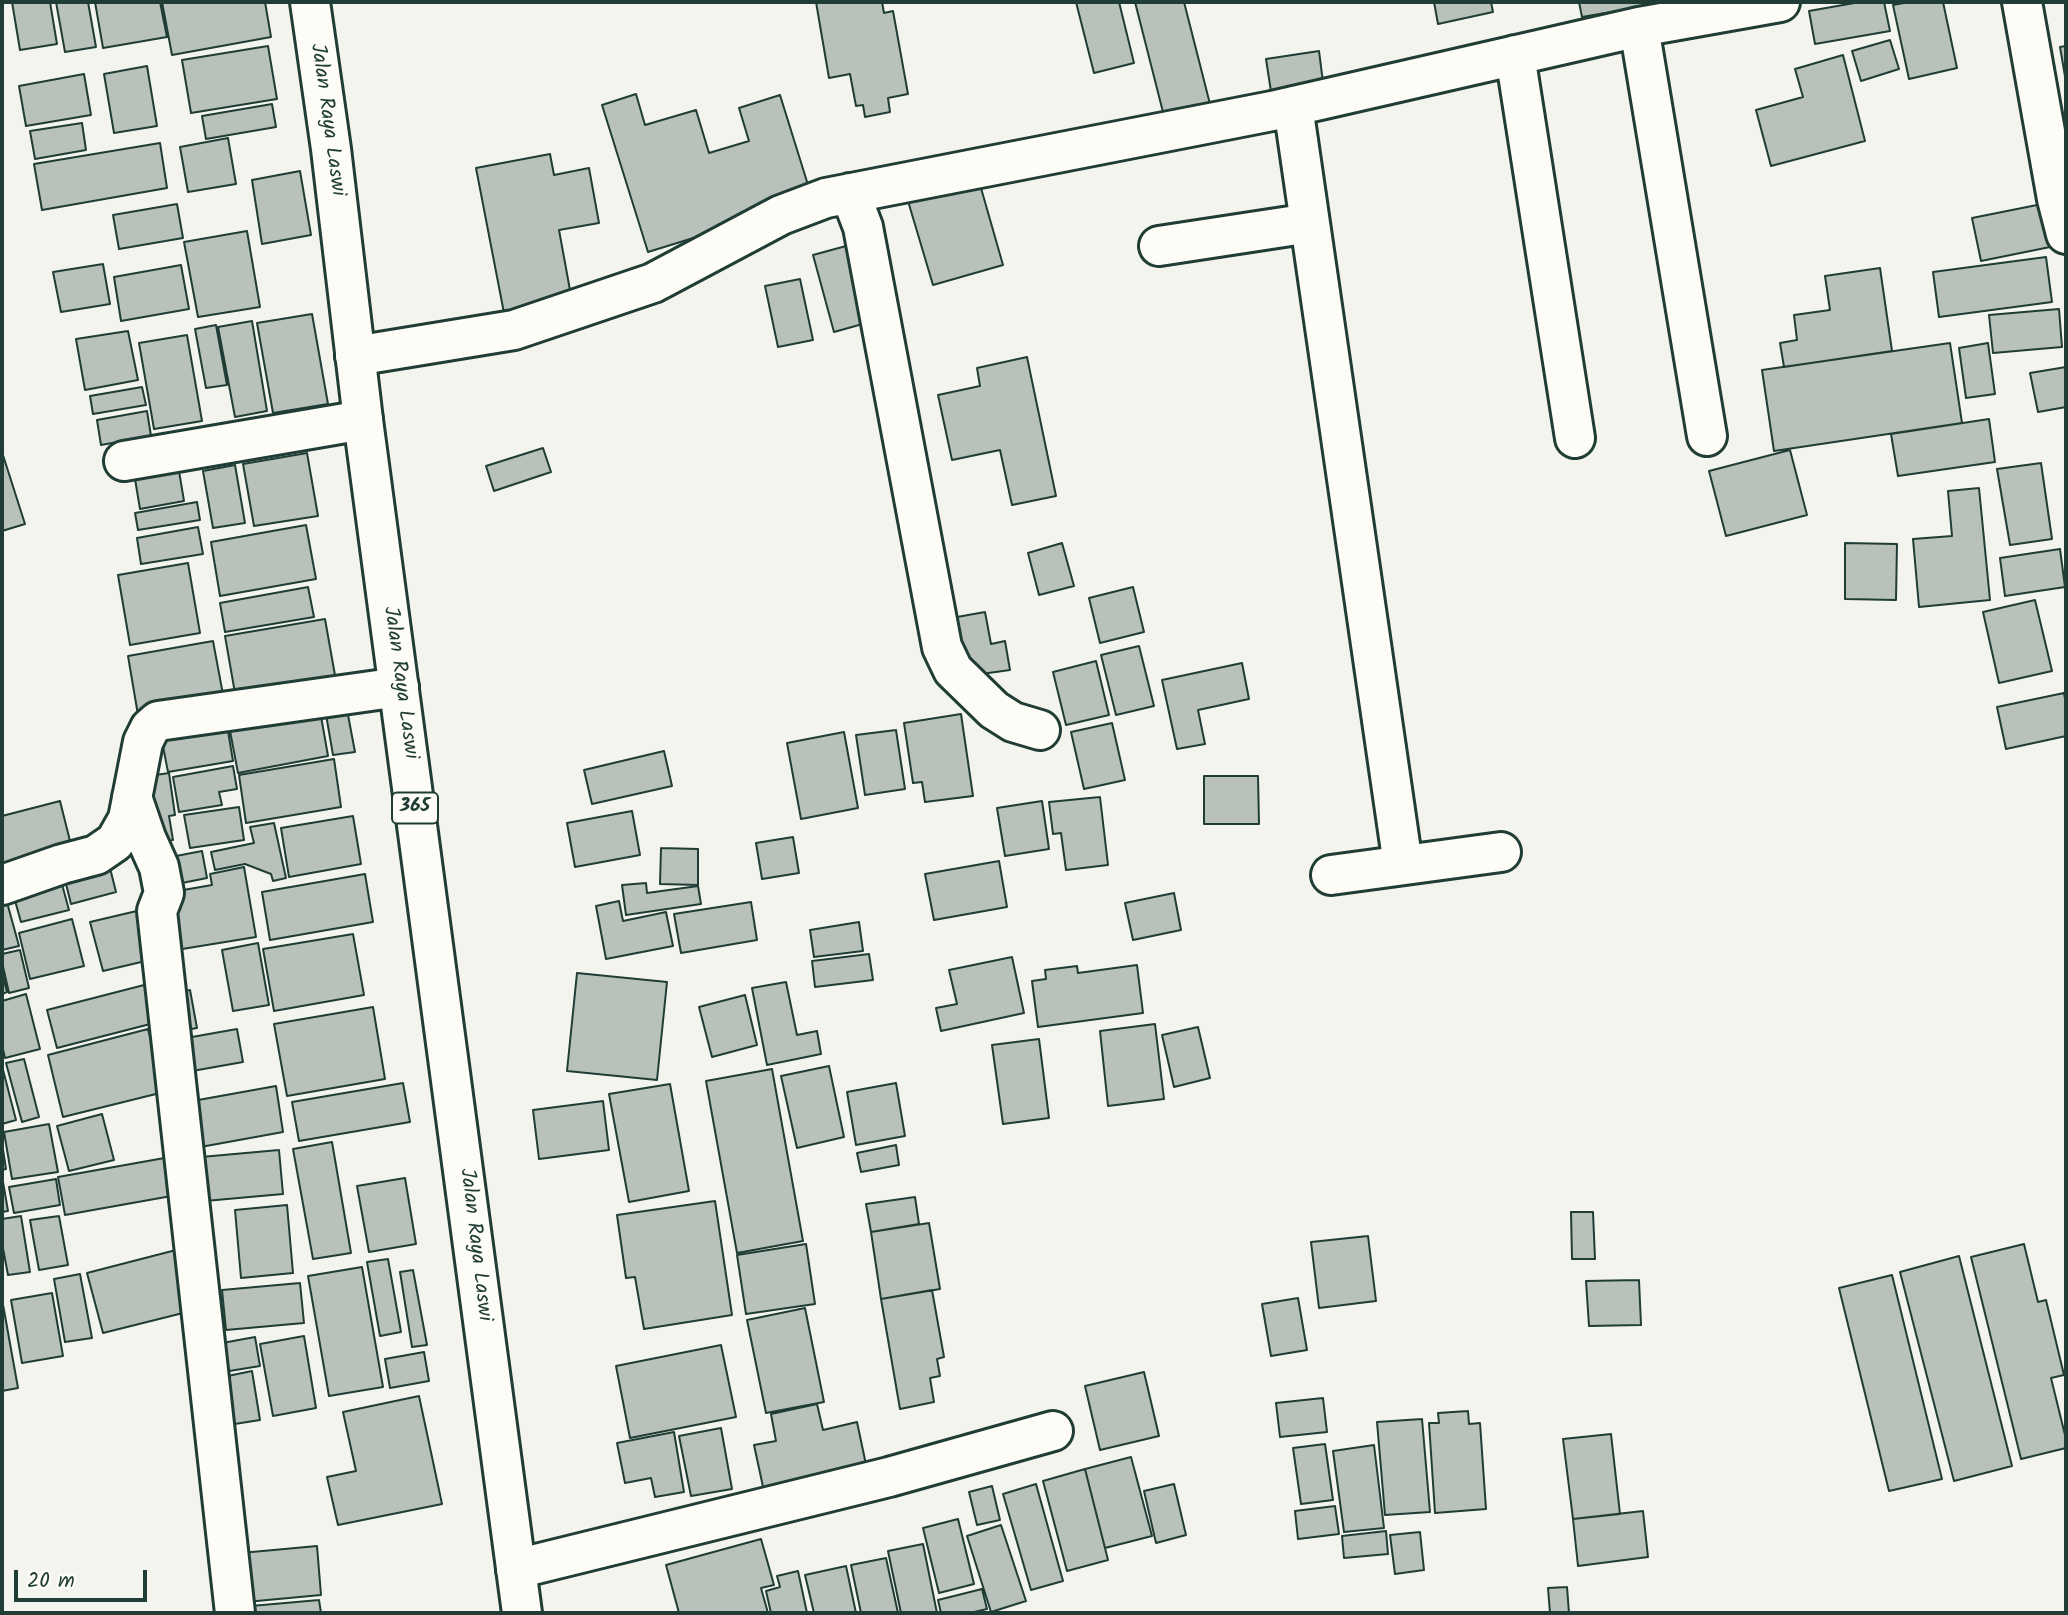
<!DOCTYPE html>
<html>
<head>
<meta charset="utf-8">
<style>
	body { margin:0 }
	#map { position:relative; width:2068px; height:1615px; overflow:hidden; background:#f4f4ef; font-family:Kalam,sans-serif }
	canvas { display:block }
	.frame { position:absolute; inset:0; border:4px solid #1f3d34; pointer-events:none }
	.scale { position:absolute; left:14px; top:1570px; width:133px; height:32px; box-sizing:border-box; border:4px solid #1f3d34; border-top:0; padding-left:9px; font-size:21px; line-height:24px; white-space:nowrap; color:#1f3d34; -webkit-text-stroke:5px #fdfcf7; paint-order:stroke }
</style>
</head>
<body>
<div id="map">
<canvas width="2068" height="1615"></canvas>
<div class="frame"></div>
<div class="scale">20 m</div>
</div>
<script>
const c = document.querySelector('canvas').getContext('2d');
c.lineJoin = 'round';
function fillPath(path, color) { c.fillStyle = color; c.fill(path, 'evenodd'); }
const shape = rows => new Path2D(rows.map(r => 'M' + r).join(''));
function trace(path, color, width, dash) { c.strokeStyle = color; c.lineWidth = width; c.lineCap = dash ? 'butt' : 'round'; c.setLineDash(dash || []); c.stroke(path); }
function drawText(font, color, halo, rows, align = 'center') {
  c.font = font + ' Kalam,sans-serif'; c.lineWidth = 5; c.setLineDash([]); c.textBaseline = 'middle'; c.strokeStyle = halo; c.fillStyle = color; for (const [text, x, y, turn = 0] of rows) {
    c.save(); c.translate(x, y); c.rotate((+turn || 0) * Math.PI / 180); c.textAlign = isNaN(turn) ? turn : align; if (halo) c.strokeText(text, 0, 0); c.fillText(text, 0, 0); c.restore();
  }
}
const building = shape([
	[12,2,50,2,57,44,20,50,12,2],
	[56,2,88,2,96,47,65,52,56,2],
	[95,2,160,2,167,37,103,48,95,2],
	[162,2,265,2,271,37,172,55,162,2],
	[816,2,882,2,884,13,893,11,908,94,888,98,890,112,865,117,863,105,856,106,850,74,829,78,816,2],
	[1076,2,1119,2,1134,63,1094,73,1076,2],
	[1135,2,1184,2,1210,104,1164,116,1135,2],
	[1434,2,1491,2,1493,12,1438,24,1434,2],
	[1579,2,1645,2,1646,6,1582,17,1579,2],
	[1860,2,1884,2,1890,31,1815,44,1809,11,1860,2],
	[1909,2,1943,2,1957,68,1909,79,1893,5,1909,2],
	[1890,40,1899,69,1861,81,1852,51,1890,40],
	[268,46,277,99,191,113,182,60,268,46],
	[2066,46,2066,82,2060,47,2066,46],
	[1319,51,1324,90,1272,98,1266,59,1319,51],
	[1843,55,1865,141,1771,166,1756,110,1803,97,1795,69,1843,55],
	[147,66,157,126,114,133,104,74,147,66],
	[84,74,91,115,26,126,19,86,84,74],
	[636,94,645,125,696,110,709,153,749,141,739,108,780,95,813,201,648,252,602,105,636,94],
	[272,104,276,127,206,139,202,116,272,104],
	[82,123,86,150,35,159,30,131,82,123],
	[228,138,236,184,188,192,180,147,228,138],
	[160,143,167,188,42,210,34,164,160,143],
	[550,154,554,175,589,168,599,223,559,230,572,301,504,313,476,168,550,154],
	[300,171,311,235,262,244,252,180,300,171],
	[979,181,1003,265,933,285,908,201,979,181],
	[2052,202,2060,245,1981,261,1972,218,2052,202],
	[177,204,183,238,119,249,113,215,177,204],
	[247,231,260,307,198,317,184,242,247,231],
	[857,243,877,320,834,332,813,255,857,243],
	[2046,257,2052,302,1939,317,1933,272,2046,257],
	[103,264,110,304,61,312,53,272,103,264],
	[181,265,189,309,121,321,114,277,181,265],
	[1880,268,1892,351,1784,367,1780,343,1797,340,1794,315,1830,310,1825,276,1880,268],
	[800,279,813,340,778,347,765,286,800,279],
	[2059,309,2062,347,1993,353,1989,315,2059,309],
	[312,314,328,404,273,413,257,323,312,314],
	[252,321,267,411,235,417,218,327,252,321],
	[216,325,227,385,206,388,195,329,216,325],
	[128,331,138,380,85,390,76,339,128,331],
	[187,335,202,421,154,429,139,343,187,335],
	[1950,343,1962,423,1774,451,1762,370,1950,343],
	[1988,343,1995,394,1966,398,1959,348,1988,343],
	[1027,357,1056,496,1012,505,1000,450,952,460,938,395,980,386,977,368,1027,357],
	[2066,367,2066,407,2038,412,2030,373,2066,367],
	[142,387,146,405,93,414,90,396,142,387],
	[147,411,151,436,101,445,97,420,147,411],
	[1989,419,1995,462,1898,476,1891,434,1989,419],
	[543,448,551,472,494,491,486,466,543,448],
	[1790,450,1807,515,1726,536,1709,471,1790,450],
	[2,452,25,524,2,531,2,452],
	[307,453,318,516,254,526,243,464,307,453],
	[177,459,184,501,140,509,133,467,177,459],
	[2041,463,2052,539,2010,545,1997,469,2041,463],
	[235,465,245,523,213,528,203,471,235,465],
	[1979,488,1990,600,1919,607,1913,539,1952,536,1948,491,1979,488],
	[197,502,200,520,138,530,135,513,197,502],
	[306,525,316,579,220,596,211,542,306,525],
	[198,527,203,554,141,564,137,538,198,527],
	[1062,543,1074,586,1039,595,1028,553,1062,543],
	[1845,543,1897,544,1896,600,1845,599,1845,543],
	[2060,549,2065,587,2005,596,2000,558,2060,549],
	[188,563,200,633,130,645,118,575,188,563],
	[308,587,314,617,225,632,220,603,308,587],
	[1133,587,1144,632,1100,643,1089,598,1133,587],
	[2035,600,2052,671,1999,683,1983,612,2035,600],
	[985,612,991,644,1005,641,1010,670,967,676,957,617,985,612],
	[325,619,336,681,236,699,225,636,325,619],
	[213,641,224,700,138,715,128,656,213,641],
	[1139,646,1154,706,1116,715,1101,655,1139,646],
	[1096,661,1109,715,1066,725,1053,672,1096,661],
	[1242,663,1249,699,1198,710,1205,744,1177,749,1162,680,1242,663],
	[2064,693,2066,704,2066,736,2006,749,1997,707,2064,693],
	[318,699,328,756,238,773,227,715,318,699],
	[345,699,355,752,333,755,324,703,345,699],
	[961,714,973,796,925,802,922,782,913,783,904,723,961,714],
	[226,719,233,761,168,772,160,731,226,719],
	[1112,723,1125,780,1084,789,1071,732,1112,723],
	[896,730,905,789,865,795,856,735,896,730],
	[844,732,858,808,801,819,787,743,844,732],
	[664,751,672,786,592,804,584,770,664,751],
	[334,759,341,807,246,823,239,775,334,759],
	[233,766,237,789,219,792,222,805,179,812,173,777,233,766],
	[169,773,175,815,169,816,173,840,153,843,142,777,169,773],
	[1204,776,1258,776,1259,824,1204,824,1204,776],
	[1100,797,1108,865,1066,870,1061,833,1053,834,1049,802,1100,797],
	[60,801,72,849,2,868,2,816,60,801],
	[1042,801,1049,849,1005,856,997,808,1042,801],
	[239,807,244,840,190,848,184,815,239,807],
	[632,811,640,855,575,867,567,823,632,811],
	[353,816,361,864,289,877,281,828,353,816],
	[274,823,286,878,273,881,271,874,245,864,215,870,211,852,254,843,250,827,274,823],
	[793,837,799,873,762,879,756,843,793,837],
	[661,848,698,849,698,885,660,884,661,848],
	[202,851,207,878,177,884,171,857,202,851],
	[999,861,1007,907,934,920,925,874,999,861],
	[109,864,116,892,71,904,64,876,109,864],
	[244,867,256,937,176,950,166,893,212,885,210,874,244,867],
	[365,874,373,922,270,940,262,892,365,874],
	[60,877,69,910,21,922,12,890,60,877],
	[646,883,647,893,698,886,701,904,626,915,622,885,646,883],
	[1174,893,1181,930,1133,940,1125,903,1174,893],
	[5,895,19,946,2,950,2,896,5,895],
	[619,901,623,921,666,912,673,946,606,959,596,906,619,901],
	[751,902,757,940,681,953,674,914,751,902],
	[141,910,154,959,103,971,90,922,141,910],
	[72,919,84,966,30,979,19,933,72,919],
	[859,922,863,951,814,957,810,930,859,922],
	[353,934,364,995,274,1011,263,949,353,934],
	[258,943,269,1005,233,1011,222,950,258,943],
	[20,950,29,988,9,993,2,962,2,954,20,950],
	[869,954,873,980,815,987,812,961,869,954],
	[1012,957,1024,1013,941,1031,936,1008,957,1004,949,970,1012,957],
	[1137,965,1143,1013,1038,1027,1032,981,1046,979,1045,970,1077,966,1078,973,1137,965],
	[2,972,7,992,2,994,2,972],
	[577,973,667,982,657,1080,567,1071,577,973],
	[786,982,797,1035,817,1031,821,1054,767,1065,752,988,786,982],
	[148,984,158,1022,57,1048,47,1010,148,984],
	[190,990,197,1028,174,1032,167,993,190,990],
	[26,994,40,1049,5,1058,2,1045,2,1001,26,994],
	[745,995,757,1045,712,1057,699,1007,745,995],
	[373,1007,385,1079,287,1096,274,1024,373,1007],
	[1155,1024,1164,1099,1108,1106,1100,1031,1155,1024],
	[1198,1027,1210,1078,1174,1087,1162,1035,1198,1027],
	[148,1029,164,1092,63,1117,48,1055,148,1029],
	[237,1029,243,1062,181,1073,175,1040,237,1029],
	[1039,1039,1049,1118,1003,1124,992,1045,1039,1039],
	[24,1059,39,1117,22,1122,6,1063,24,1059],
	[2,1066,16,1120,2,1124,2,1066],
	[829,1066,844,1137,797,1148,781,1076,829,1066],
	[772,1069,803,1241,737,1253,706,1081,772,1069],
	[403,1083,410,1122,299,1141,292,1102,403,1083],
	[896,1083,905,1136,856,1145,847,1092,896,1083],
	[670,1084,689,1191,629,1202,609,1094,670,1084],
	[276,1086,283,1132,195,1148,187,1102,276,1086],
	[603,1101,609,1150,539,1159,533,1110,603,1101],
	[102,1114,114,1160,69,1171,57,1126,102,1114],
	[49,1124,58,1172,12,1179,4,1132,49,1124],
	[332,1142,351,1253,313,1259,293,1149,332,1142],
	[2,1143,6,1169,2,1170,2,1143],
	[896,1145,899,1165,861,1172,857,1153,896,1145],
	[279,1150,283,1194,194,1202,190,1158,279,1150],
	[170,1157,177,1195,65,1215,58,1177,170,1157],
	[2,1176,8,1211,2,1212,2,1176],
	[405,1178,416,1244,369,1252,357,1186,405,1178],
	[56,1179,60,1205,14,1213,9,1187,56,1179],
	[915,1197,919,1224,871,1232,866,1204,915,1197],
	[715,1201,732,1315,644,1329,635,1277,626,1278,617,1215,715,1201],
	[287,1205,293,1273,241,1278,235,1210,287,1205],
	[1571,1212,1593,1212,1595,1259,1572,1259,1571,1212],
	[21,1216,30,1272,8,1275,2,1243,2,1219,21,1216],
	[59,1216,68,1265,39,1270,30,1220,59,1216],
	[929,1223,940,1289,881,1299,871,1232,929,1223],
	[1368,1236,1376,1301,1319,1308,1311,1242,1368,1236],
	[806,1244,815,1304,746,1314,737,1255,806,1244],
	[2024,1244,2038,1302,2046,1300,2064,1375,2051,1378,2066,1439,2066,1448,2021,1459,1971,1257,2024,1244],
	[176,1250,191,1311,103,1333,87,1273,176,1250],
	[1959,1256,2012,1466,1954,1481,1900,1272,1959,1256],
	[388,1259,401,1332,380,1336,367,1262,388,1259],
	[362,1267,383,1387,329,1396,308,1276,362,1267],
	[413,1270,427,1345,412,1347,400,1272,413,1270],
	[80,1274,92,1338,65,1342,54,1279,80,1274],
	[1892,1275,1942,1479,1889,1491,1839,1288,1892,1275],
	[1639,1280,1641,1325,1589,1326,1586,1281,1639,1280],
	[300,1283,304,1323,226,1330,222,1290,300,1283],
	[932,1290,944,1357,937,1359,940,1376,930,1378,934,1402,900,1409,881,1299,932,1290],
	[52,1293,63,1356,22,1363,11,1300,52,1293],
	[1298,1298,1307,1350,1271,1356,1262,1304,1298,1298],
	[2,1299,18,1388,2,1391,2,1299],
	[805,1308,824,1402,766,1413,747,1320,805,1308],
	[304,1336,316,1408,273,1416,260,1344,304,1336],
	[255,1337,260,1366,211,1374,206,1346,255,1337],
	[721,1345,736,1417,630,1438,616,1366,721,1345],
	[424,1352,429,1381,390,1388,385,1359,424,1352],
	[252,1371,260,1420,222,1426,213,1379,252,1371],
	[1144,1372,1159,1436,1100,1450,1085,1386,1144,1372],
	[419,1396,442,1504,338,1525,327,1477,356,1471,343,1412,419,1396],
	[1323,1398,1327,1432,1280,1437,1276,1403,1323,1398],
	[817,1404,823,1430,857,1422,868,1474,765,1496,754,1445,776,1441,771,1414,817,1404],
	[1468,1411,1469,1424,1480,1423,1486,1509,1435,1513,1429,1423,1439,1423,1438,1413,1468,1411],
	[1422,1419,1430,1512,1385,1515,1377,1422,1422,1419],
	[721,1428,732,1489,691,1496,679,1436,721,1428],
	[674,1432,684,1492,655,1497,651,1478,625,1483,617,1443,674,1432],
	[1611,1434,1620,1514,1573,1519,1563,1439,1611,1434],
	[1325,1444,1333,1500,1301,1504,1293,1448,1325,1444],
	[1374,1445,1384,1528,1344,1532,1333,1451,1374,1445],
	[1131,1457,1152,1536,1105,1548,1085,1469,1131,1457],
	[1085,1469,1108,1560,1067,1571,1043,1481,1085,1469],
	[1036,1484,1063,1581,1031,1590,1003,1494,1036,1484],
	[1174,1484,1186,1535,1156,1543,1144,1491,1174,1484],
	[992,1486,1000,1520,977,1525,969,1492,992,1486],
	[1335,1506,1339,1534,1298,1539,1295,1511,1335,1506],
	[1643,1511,1648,1557,1578,1566,1573,1519,1643,1511],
	[958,1519,974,1584,939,1593,923,1528,958,1519],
	[1001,1525,1026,1601,991,1612,967,1536,1001,1525],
	[1386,1531,1388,1554,1344,1558,1342,1536,1386,1531],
	[1420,1532,1424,1570,1395,1574,1390,1535,1420,1532],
	[761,1539,774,1585,761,1588,768,1613,679,1613,666,1565,761,1539],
	[923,1544,937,1613,901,1613,888,1551,923,1544],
	[317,1546,321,1595,246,1602,241,1553,317,1546],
	[886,1558,898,1613,861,1613,851,1565,886,1558],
	[846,1566,856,1613,814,1613,805,1575,846,1566],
	[798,1571,807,1613,771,1613,766,1591,780,1587,777,1576,798,1571],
	[1567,1587,1569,1613,1550,1613,1548,1588,1567,1587],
	[982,1589,987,1609,970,1613,941,1613,938,1600,982,1589],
	[319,1600,321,1613,252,1613,251,1606,319,1600]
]);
fillPath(building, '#b9c1bb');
trace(building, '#1f3d34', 2);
const street = shape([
	[2022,2,2057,199,2066,234],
	[1639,27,1707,436],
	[1515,55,1575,438],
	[1293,106,1403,865],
	[850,193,863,227,942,647,953,670,994,710,1013,722,1040,730],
	[1159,246,1310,223],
	[355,356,514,330,653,283,781,215,826,198,1272,111,1639,27,1780,2],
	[124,461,363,420],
	[132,797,146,838,159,867,164,893,157,911,235,1613],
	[1331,875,1501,852],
	[2,885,62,864,96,855,115,842,128,819,143,742,150,728,158,721,399,687],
	[516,1569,889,1477,1053,1431]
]);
const primary = shape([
	[310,2,331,149,363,420,522,1613]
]);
trace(street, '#1f3d34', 44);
trace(primary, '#1f3d34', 44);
trace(street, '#fdfcf7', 38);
trace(primary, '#fdfcf7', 38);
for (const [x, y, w] of [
	[415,808,46]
]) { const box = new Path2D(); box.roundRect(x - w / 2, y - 15.5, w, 31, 5); c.fillStyle = '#fdfcf7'; c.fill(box); trace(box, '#1f3d34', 2); }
drawText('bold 19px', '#1f3d34', null, [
	["365",415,808]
]);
drawText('21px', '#1f3d34', '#fdfcf7', [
	["Jalan Raya Laswi",326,120,82],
	["Jalan Raya Laswi",399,683,82],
	["Jalan Raya Laswi",474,1245,83]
]);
</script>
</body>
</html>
